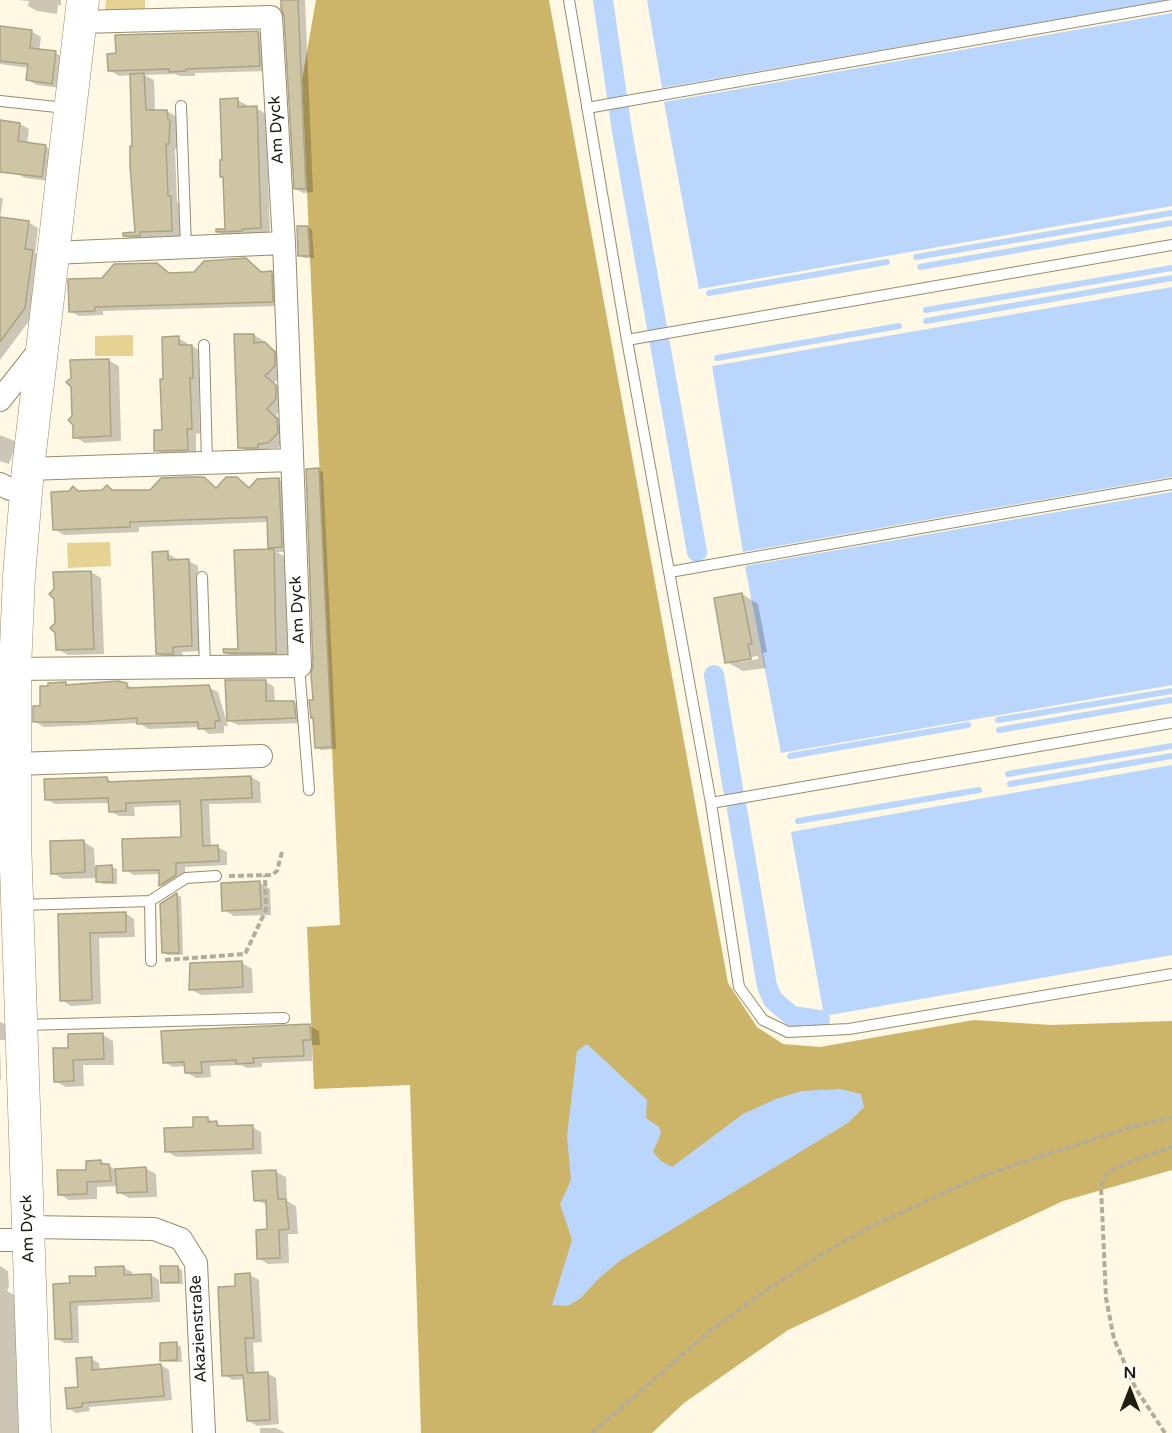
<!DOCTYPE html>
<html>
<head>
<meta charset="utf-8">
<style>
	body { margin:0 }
	#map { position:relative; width:1172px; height:1433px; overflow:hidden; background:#fef8e4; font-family:"Varela Round",sans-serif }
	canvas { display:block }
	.north { position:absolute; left:1100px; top:1361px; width:60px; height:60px; -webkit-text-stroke:4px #fff; paint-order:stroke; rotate:0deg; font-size:16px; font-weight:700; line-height:24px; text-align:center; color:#1f1c10 }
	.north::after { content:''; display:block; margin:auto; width:21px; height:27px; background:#1f1c10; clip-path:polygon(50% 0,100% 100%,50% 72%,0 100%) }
</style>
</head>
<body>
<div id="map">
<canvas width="1172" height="1433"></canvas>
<div class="north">N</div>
</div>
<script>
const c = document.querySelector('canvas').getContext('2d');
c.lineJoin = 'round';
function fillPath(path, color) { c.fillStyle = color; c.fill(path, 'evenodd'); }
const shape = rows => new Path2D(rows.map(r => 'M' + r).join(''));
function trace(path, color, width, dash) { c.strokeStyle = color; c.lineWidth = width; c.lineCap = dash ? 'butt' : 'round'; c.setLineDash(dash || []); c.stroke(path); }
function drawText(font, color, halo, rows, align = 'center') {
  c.font = font + ' "Varela Round",sans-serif'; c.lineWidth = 5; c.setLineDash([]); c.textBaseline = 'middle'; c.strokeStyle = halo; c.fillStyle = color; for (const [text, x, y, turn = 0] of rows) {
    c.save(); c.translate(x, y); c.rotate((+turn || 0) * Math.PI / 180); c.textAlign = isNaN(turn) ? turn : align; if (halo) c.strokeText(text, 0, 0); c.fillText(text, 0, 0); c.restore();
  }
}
fillPath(shape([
	[106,0,145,0,145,12,105,11],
	[133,335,133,356,95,356,95,336],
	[110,542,111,566,68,568,67,543]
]), '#e6d293');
fillPath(shape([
	[316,0,549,0,728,983,757,1027,783,1044,820,1047,974,1020,1051,1025,1172,1021,1172,1170,1063,1201,788,1330,684,1403,652,1433,421,1433,410,1085,314,1089,307,927,340,925,302,80]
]), '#ccb568');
fillPath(shape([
	[647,0,1169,0,662,88],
	[1172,13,1172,206,699,289,664,102],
	[1172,287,1172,477,743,552,712,366],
	[1172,492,1172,685,781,753,745,566],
	[1172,765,1172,955,824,1016,791,832],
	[587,1044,647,1100,646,1118,659,1127,661,1133,653,1152,661,1161,672,1167,743,1114,776,1099,802,1091,840,1089,861,1094,864,1107,848,1123,621,1260,599,1278,581,1298,568,1306,552,1305,572,1240,560,1204,571,1180,567,1136,577,1051]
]), '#bbd6fc');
fillPath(shape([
	[17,0,61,0,61,5,58,5,57,14,37,11,28,6,29,1],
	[282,0,305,0,313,192,303,193,296,189,286,16],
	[0,28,32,32,41,37,39,51,55,53,65,58,61,88,37,85,28,80,29,68,0,64],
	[258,32,268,38,269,71,195,73,195,76,180,76,175,74,144,75,154,80,155,111,167,111,177,117,178,149,175,149,177,202,180,204,181,236,150,237,150,241,134,241,124,236,137,233,132,75,119,76,109,70],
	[237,100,247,105,247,108,256,108,266,114,270,233,227,237,218,232,227,231,224,161],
	[0,122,20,124,29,129,27,144,45,146,54,152,50,181,25,178,16,173,0,157],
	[0,197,3,199,0,219,28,222,38,228,35,253,42,257,35,313,0,360],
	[308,227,312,230,314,258,304,258,299,255],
	[246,260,264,273,271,273,280,278,281,306,103,311,103,315,79,316,70,311,103,279,157,264,172,274,194,273],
	[254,335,264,341,264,344,275,350,284,359,285,372,274,383,285,392,286,405,276,415,287,426,287,438,278,448,268,449,268,453,250,453,240,447],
	[178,338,187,343,187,346,192,346,201,351,202,383,199,383,200,433,196,434,196,454,165,455,156,450,164,431,165,381],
	[108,360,119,366,121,441,85,443,75,437,74,416],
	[0,435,17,442,9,464,0,461],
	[319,470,323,472,336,749,321,750,316,747,314,702],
	[203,479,218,489,237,479,251,488,279,480,289,485,291,552,277,552,288,559,290,660,239,661,225,652,239,650,236,552,276,550,270,547,268,522,139,527,139,532,64,535,54,529,69,493,73,488,80,492,103,491,107,487,114,491,151,491],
	[167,553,177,559,177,561,188,561,198,566,201,651,182,652,183,659,167,659,157,653],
	[91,572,101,578,104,654,68,655,57,649],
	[742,594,758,604,767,652,763,653,766,668,743,671,727,662],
	[758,656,758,659,739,662,739,659],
	[265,681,274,687,275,703,294,702,303,708,304,723,238,725,228,720],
	[66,684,70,686,126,684,136,690,208,687,218,692,228,726,224,726,224,733,209,734,200,727,148,729,139,723,44,727,34,721,42,708],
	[251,777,260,782,261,803,209,804,211,847,218,847,227,852,227,865,185,867,185,880,169,890,161,885,160,874,134,875,125,870,183,838,182,805,134,807,135,816,119,816,110,811,110,803,55,804,46,799,107,779,114,783],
	[84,842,94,848,95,867,112,867,117,869,117,884,103,884,98,882,98,878,63,879,53,873],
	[260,883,270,889,271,915,234,916,224,910],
	[177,895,181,897,183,955,168,955,163,952],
	[125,913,134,919,135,937,99,938,101,1004,71,1006,62,1000,59,916],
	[242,963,252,969,253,993,201,995,190,989],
	[0,1022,5,1024,6,1040,0,1040],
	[310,1026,319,1031,320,1045,312,1045,312,1061,262,1063,262,1067,247,1068,241,1065,210,1066,211,1077,196,1078,186,1072,186,1066,173,1067,164,1062],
	[103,1035,113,1041,114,1065,83,1065,84,1086,66,1087,55,1081,70,1049],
	[0,1048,1,1079,0,1079],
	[208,1119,224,1127,252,1127,261,1132,262,1154,176,1157,167,1151],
	[100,1161,117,1170,145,1168,156,1174,157,1197,129,1198,118,1192,118,1186,97,1187,97,1199,69,1200,59,1194],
	[276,1172,286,1177,287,1201,296,1206,298,1234,288,1234,289,1263,268,1264,258,1258,269,1231,268,1205,255,1200],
	[0,1266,8,1271,9,1287,7,1291,18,1297,20,1433,0,1433],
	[178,1267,182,1270,183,1284,167,1284,162,1282],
	[124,1268,132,1272,132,1276,151,1275,159,1280,160,1302,78,1306,79,1343,65,1343,56,1339,71,1285],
	[250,1275,259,1280,262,1342,253,1343,255,1374,267,1373,276,1378,279,1424,257,1426,248,1420,245,1379,233,1380,224,1375,237,1288],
	[176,1344,181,1347,182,1362,166,1362,162,1360],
	[91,1359,99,1363,100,1371,161,1365,169,1370,172,1400,89,1407,90,1411,76,1413,68,1408],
	[260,1428,276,1428,285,1433,260,1433]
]), '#0003');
trace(shape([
	[916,257,1172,213],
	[920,267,1172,223],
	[709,293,887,262],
	[926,310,1172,268],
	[926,321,1172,278],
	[717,358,899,326],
	[998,720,1172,691],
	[999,730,1172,700],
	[790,756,968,725],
	[1008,774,1172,746],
	[1010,784,1172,756],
	[798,821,979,790]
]), '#bbd6fc', 6);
trace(shape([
	[603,0,622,131,697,552],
	[714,675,733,789],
	[737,809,767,986,773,1000,792,1016,820,1020]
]), '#bbd6fc', 20);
const building = shape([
	[281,0,298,0,306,189,294,189,284,16,281,8,281,0],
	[0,26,32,30,30,48,56,51,52,84,26,80,28,64,0,61,0,26],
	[258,31,260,66,186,69,186,71,169,72,169,69,108,71,107,54,116,53,115,35,258,31],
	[144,73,146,110,167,110,168,119,170,121,169,144,166,144,168,196,171,196,172,231,140,232,140,236,123,236,123,233,135,232,130,166,130,146,132,146,130,74,144,73],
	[238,98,238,107,257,106,261,228,242,229,242,231,216,232,216,229,225,229,223,177,220,177,220,160,222,160,220,99,238,98],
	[0,120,20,123,18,141,46,145,42,177,0,172,0,120],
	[0,217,29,221,25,249,33,250,25,308,0,342,0,217],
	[297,226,308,226,310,256,298,256,297,226],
	[246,258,261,272,272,271,273,302,95,307,95,311,69,312,68,279,102,278,114,264,157,263,169,273,194,272,204,261,246,258],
	[234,334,254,334,254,343,265,342,275,352,275,366,265,376,276,385,276,399,267,409,277,419,278,433,268,443,258,444,258,448,238,448,234,334],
	[179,336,179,345,192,345,193,378,190,378,192,429,187,429,188,450,154,451,154,430,162,430,160,379,163,379,162,337,179,336],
	[109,359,111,436,73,438,73,425,68,420,72,416,71,387,66,382,71,378,70,360,109,359],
	[319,468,332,747,315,748,313,718,311,718,309,700,313,700,311,673,313,665,306,469,319,468],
	[189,477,204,477,216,488,226,477,237,477,249,488,257,479,279,478,282,547,268,548,267,517,130,522,130,527,53,530,51,492,69,491,73,486,78,491,102,490,107,485,112,490,150,490,161,478,189,477],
	[274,549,276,653,224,653,223,649,238,649,234,550,274,549],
	[168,551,168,560,189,559,192,646,173,647,173,654,156,654,152,552,168,551],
	[91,571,94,649,56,650,55,633,50,628,55,623,54,599,49,594,54,589,53,572,91,571],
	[742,593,752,644,748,644,751,659,725,663,714,598,742,593],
	[225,680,266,680,266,701,294,701,296,718,227,721,225,680],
	[118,681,127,683,127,688,209,685,220,721,215,721,215,728,198,729,198,722,137,724,137,718,85,722,33,722,33,706,40,706,40,686,48,686,48,683,66,682,66,685,118,681],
	[251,776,252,798,201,800,203,846,218,845,219,861,176,863,176,875,159,886,159,870,123,871,122,839,181,837,180,801,126,803,126,811,109,812,108,798,45,800,44,779,107,777,108,782,251,776],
	[84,840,85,872,51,874,50,841,84,840],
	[112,865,113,882,96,882,96,866,112,865],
	[260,881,261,909,222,911,221,883,260,881],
	[177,893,179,953,162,953,160,904,177,893],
	[126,912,126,932,90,933,92,1000,60,1001,58,914,126,912],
	[242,961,243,987,189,990,190,963,242,961],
	[310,1024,311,1040,303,1040,304,1056,253,1058,254,1063,236,1064,236,1060,201,1062,202,1073,185,1073,184,1062,163,1063,161,1031,310,1024],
	[103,1033,104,1059,73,1060,74,1081,54,1082,53,1048,68,1048,68,1034,103,1033],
	[193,1117,208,1117,208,1122,217,1121,217,1126,253,1125,253,1149,165,1152,164,1128,193,1127,193,1117],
	[101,1160,101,1164,109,1164,111,1181,87,1182,87,1194,58,1195,57,1170,86,1170,86,1161,101,1160],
	[146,1167,147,1192,117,1193,115,1169,146,1167],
	[276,1170,278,1199,286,1199,289,1229,279,1230,280,1258,257,1259,256,1230,267,1229,266,1200,254,1201,252,1171,276,1170],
	[124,1266,124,1275,151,1274,152,1298,70,1302,72,1339,55,1339,53,1284,70,1283,69,1276,96,1276,95,1267,124,1266],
	[160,1266,178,1266,179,1282,161,1283,160,1266],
	[250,1273,254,1338,245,1338,247,1373,268,1372,270,1420,247,1421,243,1375,222,1376,218,1287,235,1286,235,1274,250,1273],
	[177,1342,177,1360,160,1361,160,1343,177,1342],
	[92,1357,92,1370,161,1364,164,1396,82,1403,82,1407,67,1409,65,1388,78,1387,76,1358,92,1357]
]);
fillPath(building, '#cec5a5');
trace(building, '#aca384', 1.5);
const service = shape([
	[569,0,627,340,711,803,739,987,763,1020,788,1032,849,1029,1172,974],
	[0,101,66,108],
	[181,106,186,247],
	[587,108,1172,5],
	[627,340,1172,245],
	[204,345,207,463],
	[670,572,1172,484],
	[202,577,205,667],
	[299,666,309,790],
	[711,803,1172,723],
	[150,901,151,961],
	[20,905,150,901,186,878,216,876],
	[24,1025,284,1018]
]);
const minor = shape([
	[52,253,284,243],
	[0,400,41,348],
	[28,469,291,460],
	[0,484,10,489,26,489],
	[15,669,300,666,284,243,271,17,80,22],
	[14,764,261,756],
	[28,1227,154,1229,181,1239,196,1263,204,1433],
	[0,1240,11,1240]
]);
const secondary = shape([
	[35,1433,15,839,15,669,19,576,28,469,83,0]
]);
trace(service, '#968d6e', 12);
trace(minor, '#968d6e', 24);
trace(secondary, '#968d6e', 33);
trace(shape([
	[229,876,272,875,277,871,282,852],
	[165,960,245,954,266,910,265,875],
	[592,1433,710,1331,768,1289,829,1250,870,1227,972,1180,1032,1159,1131,1127,1172,1118],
	[1165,1433,1136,1389,1114,1339,1106,1298,1101,1187,1105,1177,1110,1171,1137,1159,1172,1147]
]), '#b2ad9b', 4, [6, 3]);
trace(service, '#fff', 10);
trace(minor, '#fff', 22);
trace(secondary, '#fff', 32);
drawText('16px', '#1f1c10', '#fff', [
	["Am Dyck",277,130,-93],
	["Am Dyck",298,610,-93],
	["Am Dyck",28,1229,-92],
	["Akazienstraße",199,1329,-93]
]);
</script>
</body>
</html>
